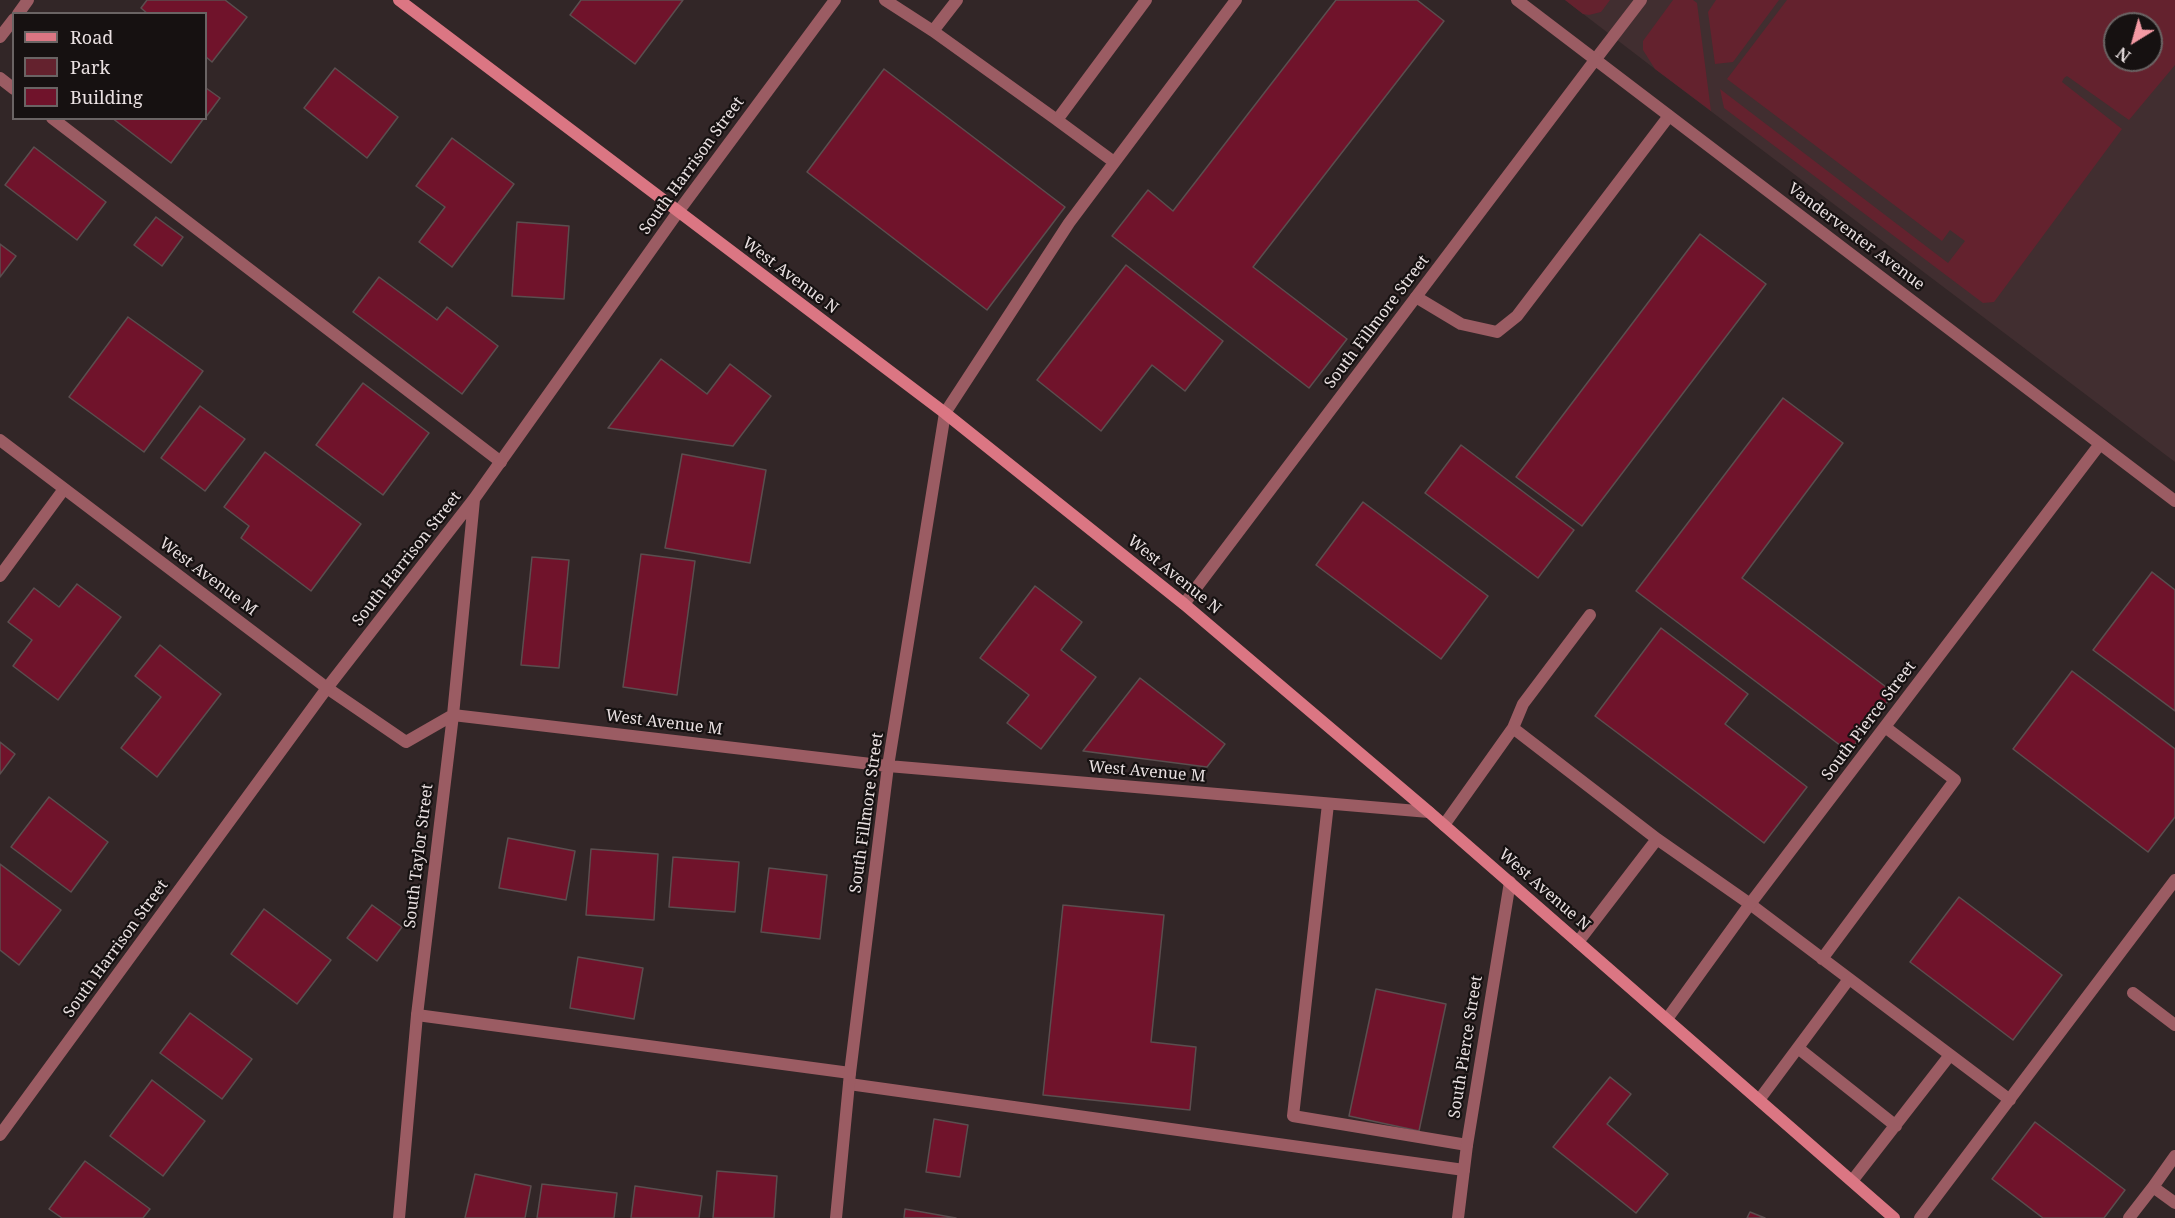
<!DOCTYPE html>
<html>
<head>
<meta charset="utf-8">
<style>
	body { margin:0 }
	#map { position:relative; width:2175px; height:1218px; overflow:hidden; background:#322627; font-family:"Noto Serif",serif }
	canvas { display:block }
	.legend { position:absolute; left:12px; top:12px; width:195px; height:108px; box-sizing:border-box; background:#161111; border:2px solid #6a6464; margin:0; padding:8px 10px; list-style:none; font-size:18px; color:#e9e0e1 }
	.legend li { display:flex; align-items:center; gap:12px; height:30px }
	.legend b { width:30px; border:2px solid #6a6464 }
	.north { position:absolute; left:2103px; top:12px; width:60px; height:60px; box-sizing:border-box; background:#161111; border:2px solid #6a6464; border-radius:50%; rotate:217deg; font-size:16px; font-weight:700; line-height:24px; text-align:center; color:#e9e0e1 }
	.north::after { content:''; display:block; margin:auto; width:21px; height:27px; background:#f49aa4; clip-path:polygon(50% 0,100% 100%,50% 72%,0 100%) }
</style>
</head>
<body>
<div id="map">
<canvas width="2175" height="1218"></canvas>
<ul class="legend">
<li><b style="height:8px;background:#db7683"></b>Road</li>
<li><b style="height:16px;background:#64222e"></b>Park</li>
<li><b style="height:16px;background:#70132b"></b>Building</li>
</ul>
<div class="north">N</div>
</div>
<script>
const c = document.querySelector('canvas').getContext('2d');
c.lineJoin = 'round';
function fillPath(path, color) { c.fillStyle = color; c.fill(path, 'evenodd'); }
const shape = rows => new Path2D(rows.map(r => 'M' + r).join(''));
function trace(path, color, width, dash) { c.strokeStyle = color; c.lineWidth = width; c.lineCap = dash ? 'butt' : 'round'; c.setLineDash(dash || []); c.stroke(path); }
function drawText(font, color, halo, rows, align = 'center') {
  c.font = font + ' "Noto Serif",serif'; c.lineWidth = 4.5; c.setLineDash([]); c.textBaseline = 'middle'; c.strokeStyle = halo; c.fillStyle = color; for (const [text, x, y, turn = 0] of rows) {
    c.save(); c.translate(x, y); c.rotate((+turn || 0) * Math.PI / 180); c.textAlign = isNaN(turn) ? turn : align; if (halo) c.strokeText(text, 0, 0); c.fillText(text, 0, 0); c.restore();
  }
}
fillPath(shape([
	[1565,0,2175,0,2175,462,1655,69],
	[2115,24,2151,24,2151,60,2115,60]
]), '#412e30');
fillPath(shape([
	[1565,0,1610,0,1601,12,1589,15,1583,14],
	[1673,0,1693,0,1697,3,1711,111,1655,69,1643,50,1643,41],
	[1716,0,1779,0,1733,62,1715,64,1708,12],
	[1787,0,2175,0,2175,65,2129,120,2067,76,2064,78,2062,82,2122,129,1994,302,1983,303,1724,108,1720,89,1948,263,1965,241,1950,230,1942,241,1727,79],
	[2115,24,2151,24,2151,60,2115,60]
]), '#64222e');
const building = shape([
	[147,0,225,0,247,17,212,62,206,57,206,14,148,14,141,8,147,0],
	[581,0,683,0,635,64,570,15,581,0],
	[1336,0,1417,0,1444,21,1253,267,1347,339,1309,388,1112,236,1148,190,1173,211,1336,0],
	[335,68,398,117,367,158,304,108,335,68],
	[884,69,1065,207,987,310,807,172,884,69],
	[206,88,220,98,206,117,206,88],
	[112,118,204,118,171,163,112,118],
	[452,138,514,184,452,267,419,242,445,207,416,186,452,138],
	[34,147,106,202,77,240,5,185,34,147],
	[156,217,183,237,162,266,134,245,156,217],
	[517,222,569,226,564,299,512,296,517,222],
	[1700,234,1766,284,1582,526,1516,477,1700,234],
	[0,244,16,256,0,277,0,244],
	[1126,265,1223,341,1185,391,1152,365,1101,431,1037,380,1126,265],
	[379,277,437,320,447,307,498,346,462,394,353,312,379,277],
	[128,317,203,371,144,452,69,397,128,317],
	[661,359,707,394,730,364,771,396,733,446,608,428,661,359],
	[363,383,429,433,383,495,316,445,363,383],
	[1783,398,1843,443,1742,578,1894,693,1849,752,1636,591,1783,398],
	[200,406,245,439,205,491,161,458,200,406],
	[1461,445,1574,530,1538,578,1425,493,1461,445],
	[265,452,361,524,311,591,241,538,249,526,224,507,265,452],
	[682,454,766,470,750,563,665,548,682,454],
	[1363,502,1488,596,1441,659,1316,565,1363,502],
	[641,554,695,561,677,695,623,687,641,554],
	[532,557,569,560,559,668,521,665,532,557],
	[2152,572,2175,590,2175,711,2093,650,2152,572],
	[77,584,121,617,58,700,13,666,32,640,8,622,34,588,59,607,77,584],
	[1035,586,1082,622,1061,650,1096,677,1041,749,1007,723,1029,695,980,658,1035,586],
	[1661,628,1748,694,1725,724,1807,787,1764,843,1595,716,1661,628],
	[160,645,221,694,157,777,121,748,161,697,135,676,160,645],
	[2072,671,2175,749,2175,817,2148,852,2013,749,2072,671],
	[1140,678,1225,744,1207,767,1083,751,1140,678],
	[0,742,15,754,0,774,0,742],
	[49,797,108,842,71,892,11,847,49,797],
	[508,838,575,851,566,900,499,888,508,838],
	[591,849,658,854,654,920,586,915,591,849],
	[673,857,739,862,735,912,669,907,673,857],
	[0,864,61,910,19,965,0,950,0,864],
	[769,868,827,875,820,939,761,932,769,868],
	[1959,897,2062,975,2013,1040,1910,962,1959,897],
	[372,905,402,927,377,961,347,938,372,905],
	[1063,905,1164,915,1151,1042,1196,1047,1190,1110,1043,1095,1063,905],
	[264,909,331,960,297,1004,231,954,264,909],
	[578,957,643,968,634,1019,570,1008,578,957],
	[1376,989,1446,1004,1419,1131,1349,1116,1376,989],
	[190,1013,252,1059,222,1099,160,1053,190,1013],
	[1610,1077,1631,1094,1607,1124,1668,1174,1636,1213,1553,1147,1610,1077],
	[152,1080,205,1121,163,1176,110,1136,152,1080],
	[934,1119,968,1125,960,1177,926,1172,934,1119],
	[2035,1122,2125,1190,2104,1218,2043,1218,1992,1179,2035,1122],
	[85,1161,150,1209,143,1218,62,1218,49,1209,85,1161],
	[717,1171,777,1176,774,1218,713,1218,717,1171],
	[475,1174,531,1186,525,1218,465,1218,475,1174],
	[542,1184,617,1193,614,1218,537,1218,542,1184],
	[635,1186,702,1196,699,1218,631,1218,635,1186],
	[905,1209,956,1218,904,1218,905,1209],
	[1750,1212,1765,1218,1747,1218,1750,1212]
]);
fillPath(building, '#70132b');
trace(building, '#5b4e4f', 1.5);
trace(shape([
	[885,0,933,31,1057,120,1146,0],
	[933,31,957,0],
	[1595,60,1641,0],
	[0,78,14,89],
	[52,118,501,462],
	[1057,120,1114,162],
	[1416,297,1461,324,1497,332,1517,316,1669,116],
	[945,413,1069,223,1236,0],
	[0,576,64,489],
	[1513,728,1523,704,1590,615],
	[1328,804,1293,1116,1467,1145],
	[1444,825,1513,728,1657,839,1750,904,2010,1100],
	[1578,942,1657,839],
	[1822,959,1955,780,1885,727],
	[2133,993,2175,1025],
	[417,1015,850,1073],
	[1798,1048,1896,1126],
	[849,1084,1464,1170],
	[1759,1100,1849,979],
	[1852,1181,1950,1055],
	[2153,1187,2175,1156],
	[1920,1218,2175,880],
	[2129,1218,2153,1187,2175,1203]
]), '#9b5c63', 12);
trace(shape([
	[1517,0,2175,501],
	[18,14,28,0],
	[0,37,14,19],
	[0,440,327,688,406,742,453,715,888,766,1429,812],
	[1184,604,1595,60],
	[1667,1019,1750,904,2100,444],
	[0,1135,327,688,474,499,678,212,835,0],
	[399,1218,417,1015,453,715,474,500],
	[836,1218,850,1073,888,766,945,413],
	[1458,1218,1467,1145,1510,882]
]), '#9b5c63', 12);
trace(shape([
	[399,0,945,413,1184,604,1429,812,1894,1218]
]), '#db7683', 12);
drawText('16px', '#e9e0e1', '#161111', [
	["South Harrison Street",692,166,-54],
	["Vanderventer Avenue",1856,237,37],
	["West Avenue N",790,276,37],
	["South Fillmore Street",1377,322,-53],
	["South Harrison Street",407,559,-52],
	["West Avenue N",1174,575,39],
	["West Avenue M",208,577,37],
	["South Pierce Street",1869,721,-53],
	["West Avenue M",664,723,7],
	["West Avenue M",1147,772,5],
	["South Fillmore Street",867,813,-82],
	["South Taylor Street",419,856,-83],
	["West Avenue N",1544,890,41],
	["South Harrison Street",116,949,-54],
	["South Pierce Street",1466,1047,-81]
]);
</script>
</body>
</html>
